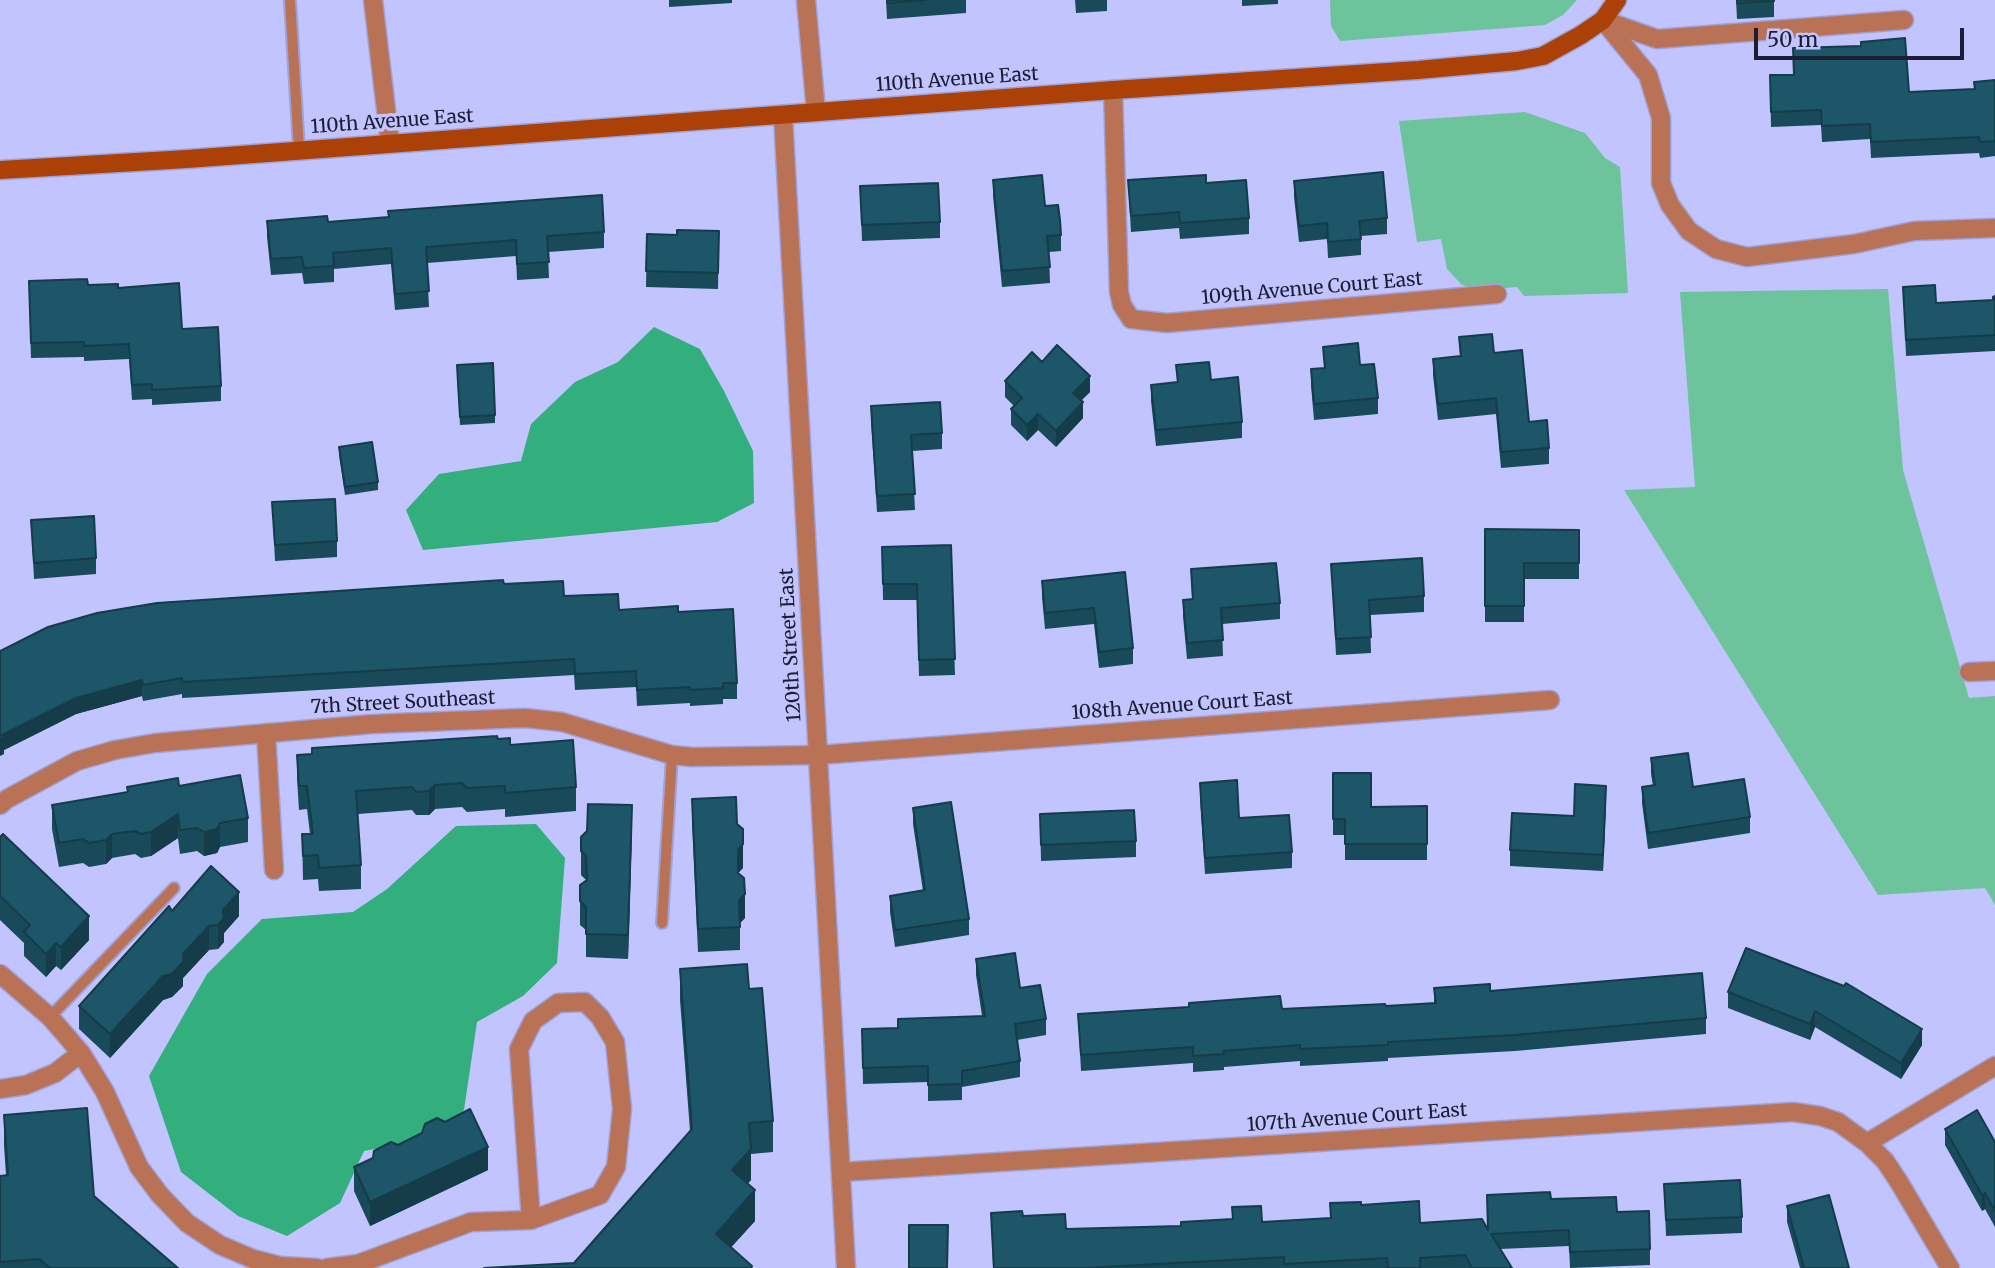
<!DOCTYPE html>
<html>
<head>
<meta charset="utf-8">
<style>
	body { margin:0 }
	#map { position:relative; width:1995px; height:1268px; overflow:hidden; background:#c1c4ff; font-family:Merriweather,serif }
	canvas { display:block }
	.scale { position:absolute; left:1754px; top:28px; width:210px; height:32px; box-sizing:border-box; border:4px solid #1c1c32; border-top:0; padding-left:9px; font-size:21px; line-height:24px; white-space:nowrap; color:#1c1c32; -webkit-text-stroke:5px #c1c4ff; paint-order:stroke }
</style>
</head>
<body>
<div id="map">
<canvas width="1995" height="1268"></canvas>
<div class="scale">50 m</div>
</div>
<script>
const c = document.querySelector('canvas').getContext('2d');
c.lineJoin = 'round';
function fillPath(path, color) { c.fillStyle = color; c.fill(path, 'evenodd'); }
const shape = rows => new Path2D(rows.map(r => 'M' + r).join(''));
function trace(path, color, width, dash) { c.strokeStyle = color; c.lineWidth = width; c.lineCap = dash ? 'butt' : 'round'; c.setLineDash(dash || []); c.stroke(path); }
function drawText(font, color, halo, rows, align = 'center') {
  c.font = font + ' Merriweather,serif'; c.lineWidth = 7; c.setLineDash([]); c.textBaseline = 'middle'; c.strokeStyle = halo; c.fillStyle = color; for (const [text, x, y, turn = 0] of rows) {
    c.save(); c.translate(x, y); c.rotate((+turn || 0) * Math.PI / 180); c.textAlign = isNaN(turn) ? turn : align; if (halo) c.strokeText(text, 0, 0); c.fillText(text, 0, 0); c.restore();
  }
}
fillPath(shape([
	[1330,0,1577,0,1563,15,1545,25,1340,41,1331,26],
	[1525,112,1585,133,1605,158,1620,167,1628,293,1524,296,1517,287,1482,290,1472,289,1461,284,1447,269,1441,239,1417,242,1399,121],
	[1888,289,1903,470,1969,698,1995,696,1995,905,1985,888,1878,895,1624,490,1695,487,1680,292]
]), '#6dc39b');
fillPath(shape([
	[654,327,700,349,724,391,753,451,754,503,717,522,423,550,406,510,439,474,521,461,531,424,575,382,618,362],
	[536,824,565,858,557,963,523,996,477,1022,464,1110,433,1138,364,1151,340,1203,287,1236,238,1216,181,1172,149,1076,207,974,262,919,353,912,387,889,456,826]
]), '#33ae7d');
const lane = shape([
	[290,0,299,150],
	[662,923,672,755],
	[50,1017,174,888]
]);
const street = shape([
	[373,0,390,143],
	[806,0,816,112],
	[1603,20,1648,75,1661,118,1661,183,1670,205,1689,231,1716,249,1747,257,1854,244,1914,231,1995,228],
	[1603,20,1657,39,1904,20],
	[1113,90,1119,292,1122,305,1131,319,1167,323,1497,294],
	[783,115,846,1268],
	[1969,672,1995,671],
	[266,733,274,870],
	[0,805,7,799,77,761,115,750,155,743,372,724,525,718,562,722,672,755,692,757,818,755,1550,700],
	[0,974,50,1017,81,1053,105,1092,139,1167,160,1195,187,1223,220,1245,253,1259,280,1266,317,1268],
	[0,1089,26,1085,55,1073,81,1053],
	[1867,1143,1995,1066],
	[841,1172,1793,1112,1820,1116,1838,1122,1867,1143,1885,1161,1899,1182,1950,1268],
	[327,1268,358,1264,471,1222,531,1220,600,1195,616,1167,622,1109,615,1042,600,1017,585,1002,558,1003,533,1021,519,1049,531,1220]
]);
const secondary = shape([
	[0,170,187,159,1113,90,1418,70,1517,61,1543,56,1581,35,1603,20,1617,0]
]);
trace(lane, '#a0a2d6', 14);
trace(street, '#a0a2d6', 21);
trace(secondary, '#a0a2d6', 21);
trace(lane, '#ba7256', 10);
trace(street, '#ba7256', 18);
trace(secondary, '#ab4107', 18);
fillPath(shape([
	[669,0,732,0,732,3,669,7],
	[886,0,966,0,966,13,887,19],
	[1075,0,1107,0,1107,11,1076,13],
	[1242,0,1278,0,1278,4,1242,6],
	[1736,0,1774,0,1774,17,1737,19],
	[1793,48,1909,92,1974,89,1974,82,1995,80,1995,156,1980,158,1979,153,1871,158,1870,139,1822,142,1821,125,1771,127,1770,75,1793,75],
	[993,180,1061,235,1061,251,1049,252,1050,283,1002,287,993,196],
	[1128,180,1206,183,1249,218,1249,234,1180,239,1179,228,1131,232],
	[1294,181,1387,218,1387,234,1361,236,1361,255,1328,258,1327,239,1299,242,1294,197],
	[860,186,940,222,940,238,862,241],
	[267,221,604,232,604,248,548,252,549,278,517,280,516,256,427,263,429,307,395,310,391,264,334,269,334,282,304,284,302,273,271,275,267,237],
	[719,231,718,289,646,287,647,234,677,235],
	[88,285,118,288,182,329,221,386,221,401,152,405,152,399,132,400,129,359,84,361,84,357,31,358,29,296],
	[1903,287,1936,303,1993,300,1995,296,1995,351,1906,356],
	[1459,337,1494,353,1529,422,1549,448,1549,464,1501,468,1496,414,1438,420,1433,375,1433,359,1460,356],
	[1323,347,1360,365,1378,398,1378,414,1314,420,1311,385,1311,369,1324,368],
	[1042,362,1090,392,1081,400,1083,418,1056,447,1038,430,1027,441,1011,425,1011,409,1014,406,1005,397,1005,381],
	[1176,365,1211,380,1242,422,1242,438,1156,446,1151,401,1151,385,1177,383],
	[457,373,495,415,495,423,460,425],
	[871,406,942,433,942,449,912,451,915,510,877,512,871,422],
	[339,447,378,482,378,490,345,495,339,455],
	[272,502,337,541,337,557,275,561],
	[31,520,96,558,96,574,34,579],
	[1485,529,1579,530,1579,579,1524,579,1524,622,1485,622],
	[951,545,955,675,919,676,917,600,883,600,882,547],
	[1331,564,1424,596,1424,612,1370,615,1371,653,1336,655],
	[1191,569,1280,603,1280,619,1222,624,1223,656,1187,659,1183,616,1183,600,1192,599],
	[1125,572,1133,648,1133,664,1099,668,1094,624,1045,629,1042,597,1042,581],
	[504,584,564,596,619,610,678,612,737,683,737,699,723,699,723,704,690,706,690,703,637,706,636,687,575,690,574,675,182,698,182,694,143,701,142,696,76,714,4,750,4,754,0,651],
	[498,739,510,745,576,787,576,811,505,817,505,809,467,812,462,807,435,809,429,815,416,815,412,810,358,814,361,865,361,889,319,891,318,879,303,880,302,834,310,834,307,809,299,810,297,779,297,755],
	[1651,758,1693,787,1750,817,1750,833,1648,849,1642,803,1642,787,1653,786,1651,774],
	[1333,773,1371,807,1427,806,1427,860,1345,860,1345,835,1333,835],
	[1200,783,1239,818,1292,852,1292,868,1205,874,1200,799],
	[179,786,248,818,248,842,220,847,217,853,204,856,197,851,180,854,178,838,151,856,141,858,135,854,112,858,106,864,89,867,83,863,59,867,52,829,52,805,127,792,127,787],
	[692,799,737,824,743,868,738,873,745,918,740,923,740,950,698,952,692,822],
	[1606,802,1603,871,1510,866,1510,850,1574,816],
	[913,808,969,919,969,935,895,947,890,912,890,896,923,891,913,824],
	[1040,814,1136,841,1136,857,1041,861],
	[632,829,628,959,586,957,586,930,580,925,580,901,586,880,581,875,581,837],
	[0,837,89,940,61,970,56,966,46,977,24,956,24,943,0,920],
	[172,911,239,916,224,933,224,942,218,949,209,950,183,978,183,986,172,997,163,1000,110,1058,79,1029,79,1006],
	[1746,948,1922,1045,1901,1079,1815,1027,1810,1040,1728,1008,1728,992],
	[976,959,1020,988,1046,1019,1046,1035,1017,1040,1020,1061,1020,1077,962,1087,962,1100,928,1101,928,1082,863,1084,862,1029,898,1028,982,1016,976,975],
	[680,969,749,989,773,1121,773,1152,751,1154,751,1180,747,1184,755,1221,731,1247,752,1268,574,1263,690,1131,680,1000],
	[1434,988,1490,991,1706,1018,1706,1034,1515,1051,1388,1058,1388,1061,1300,1066,1300,1061,1224,1067,1224,1070,1193,1072,1193,1063,1081,1071,1078,1014,1386,1006,1434,1003],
	[4,1115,94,1196,178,1268,0,1268,0,1176,6,1175,4,1146],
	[1945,1129,1995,1142,1995,1227,1985,1209,1982,1211,1945,1145],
	[398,1145,488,1170,370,1226,354,1191,354,1167],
	[1664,1184,1742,1217,1742,1233,1666,1236],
	[1487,1195,1551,1199,1617,1212,1650,1249,1650,1265,1570,1268,1569,1246,1500,1249,1512,1268,993,1268,991,1213,1023,1216,1066,1229,1181,1226,1232,1219,1232,1207,1262,1222,1330,1218,1330,1203,1361,1205,1420,1223,1488,1229],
	[1787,1206,1849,1268,1800,1268,1787,1222]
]), '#184a59');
fillPath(shape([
	[1090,376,1090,392,1073,409,1073,393],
	[1083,402,1083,418,1056,447,1056,431],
	[1038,414,1038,430,1027,441,1027,425],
	[142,680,142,696,76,714,4,750,4,754,0,756,0,740,2,735,76,698],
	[435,785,435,809,429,815,429,791],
	[1606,786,1606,802,1603,871,1603,855],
	[632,805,632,829,628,959,628,935],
	[178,814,178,838,151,856,151,832],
	[220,823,220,847,217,853,204,856,204,832],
	[112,834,112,858,106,864,106,840],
	[743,844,743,868,738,873,738,850],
	[239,892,239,916,224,933,224,942,218,949,218,925,223,910],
	[745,894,745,918,739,924,739,900],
	[89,916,89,940,61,970,61,947],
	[209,926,209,950,183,978,183,986,172,997,163,1000,110,1058,110,1034],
	[56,943,56,966,46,977,46,954],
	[1815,1011,1815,1027,1810,1040,1810,1024],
	[1922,1029,1922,1045,1901,1079,1901,1063],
	[488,1147,488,1170,370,1226,370,1202],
	[751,1149,751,1180,732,1201,732,1170],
	[755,1190,755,1221,716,1264,716,1234],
	[1985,1193,1985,1209,1982,1211,1982,1195]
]), '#143c49');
const building = shape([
	[887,0,926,0,887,3,887,0],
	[1737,0,1774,0,1774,1,1737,3,1737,0],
	[1905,38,1909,92,1975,89,1974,82,1995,80,1995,141,1980,142,1979,137,1871,142,1870,124,1822,126,1821,110,1771,112,1770,75,1794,75,1793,48,1861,46,1861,42,1905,38],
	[1383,172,1387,218,1359,221,1361,239,1328,242,1327,223,1299,226,1294,181,1383,172],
	[1042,175,1045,206,1058,205,1060,220,1061,235,1047,236,1050,267,1002,271,993,180,1042,175],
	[1206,175,1206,183,1246,180,1249,218,1180,223,1179,212,1131,216,1128,180,1206,175],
	[938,183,940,222,862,225,860,186,938,183],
	[602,195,604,232,547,236,549,262,517,264,516,240,426,247,429,291,395,294,391,248,333,253,334,266,304,268,302,257,271,259,267,221,327,216,328,222,389,217,388,211,602,195],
	[677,230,719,231,718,273,646,271,647,234,677,235,677,230],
	[87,279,88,285,118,284,118,288,179,283,182,329,218,327,221,386,152,390,152,384,132,385,129,344,84,346,84,342,31,343,29,281,87,279],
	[1935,285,1936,303,1993,300,1993,297,1995,296,1995,335,1906,340,1903,287,1935,285],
	[1492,334,1494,353,1522,350,1529,422,1547,420,1549,448,1501,452,1496,398,1438,404,1433,359,1461,356,1459,337,1492,334],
	[1358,343,1360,365,1374,364,1378,398,1314,404,1311,369,1325,368,1323,347,1358,343],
	[1057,345,1090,376,1073,393,1083,402,1056,431,1038,414,1027,425,1011,409,1022,398,1005,381,1032,352,1042,362,1057,345],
	[1209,362,1211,380,1238,377,1242,422,1156,430,1151,385,1178,382,1176,365,1209,362],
	[493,363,495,415,460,417,457,365,493,363],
	[940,402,942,433,911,435,915,494,877,496,871,406,940,402],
	[372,442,378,482,345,487,339,447,372,442],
	[335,499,337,541,275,545,272,502,335,499],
	[94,516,96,558,34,563,31,520,94,516],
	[1485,529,1579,530,1579,563,1524,563,1524,606,1485,606,1485,529],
	[951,545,955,659,919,660,917,584,883,584,882,547,951,545],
	[1422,558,1424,596,1369,600,1371,637,1336,639,1331,564,1422,558],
	[1276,563,1280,603,1221,608,1223,640,1187,643,1183,600,1193,599,1191,569,1276,563],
	[1125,572,1133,648,1099,652,1094,608,1045,613,1042,581,1125,572],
	[503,580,504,584,563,581,564,596,618,594,619,610,678,606,678,612,733,609,737,683,723,683,723,688,690,690,690,687,637,690,636,671,575,674,574,659,182,682,182,678,143,685,142,680,76,698,2,735,4,738,0,740,0,651,48,627,97,613,157,603,503,580],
	[497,736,498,739,510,738,510,745,573,740,576,787,505,793,505,786,467,788,462,783,435,785,429,791,416,792,412,787,356,791,361,865,319,868,318,855,303,856,302,834,313,834,307,786,299,786,297,755,312,754,312,748,497,736],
	[1688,753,1693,787,1744,779,1750,817,1648,833,1642,787,1655,785,1651,758,1688,753],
	[1333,773,1371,773,1371,807,1427,806,1427,844,1345,844,1345,819,1333,819,1333,773],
	[240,775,248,818,220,823,217,829,204,832,197,828,180,830,178,814,151,832,141,834,135,831,112,834,106,840,89,843,83,839,59,843,52,805,128,792,127,787,178,778,179,786,240,775],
	[1237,780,1239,818,1289,815,1292,852,1205,858,1200,783,1237,780],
	[1575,784,1606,786,1603,855,1510,850,1512,813,1574,816,1575,784],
	[736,797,737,824,743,829,743,844,738,850,738,873,744,878,745,894,739,900,740,927,698,929,692,799,736,797],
	[951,802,969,919,895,930,890,896,925,890,913,808,951,802],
	[588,804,632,805,628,935,586,934,586,907,580,901,580,885,587,880,586,856,581,851,581,837,587,831,588,804],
	[1134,810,1136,841,1041,845,1040,814,1134,810],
	[3,834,89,916,61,947,56,943,46,954,24,932,30,925,0,896,0,837,3,834],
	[211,866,239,892,223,910,224,918,218,925,209,926,183,954,183,962,172,974,163,976,110,1034,79,1006,169,906,172,911,211,866],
	[1746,948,1844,986,1846,983,1922,1029,1901,1063,1815,1011,1810,1024,1728,992,1746,948],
	[1015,953,1020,988,1040,985,1046,1019,1015,1024,1020,1061,962,1071,962,1084,928,1085,928,1066,863,1068,862,1029,898,1028,898,1019,985,1016,976,959,1015,953],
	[747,964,749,989,762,988,773,1121,749,1123,751,1149,732,1170,755,1190,716,1234,752,1266,751,1268,484,1268,574,1263,692,1129,680,969,747,964],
	[1702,973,1706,1018,1515,1035,1388,1042,1388,1045,1300,1049,1300,1045,1223,1051,1224,1054,1193,1056,1193,1047,1081,1055,1078,1014,1189,1007,1189,1003,1280,996,1282,1009,1385,1004,1386,1006,1436,1003,1434,988,1490,984,1490,991,1702,973],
	[87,1108,94,1196,178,1268,50,1268,39,1259,0,1262,0,1176,8,1175,4,1115,87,1108],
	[470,1109,488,1147,370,1202,354,1167,373,1158,374,1151,391,1142,398,1145,422,1133,425,1124,437,1118,445,1122,470,1109],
	[1977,1110,1995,1142,1995,1211,1985,1193,1982,1195,1945,1129,1977,1110],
	[1740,1180,1742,1217,1666,1220,1664,1184,1740,1180],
	[1550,1192,1551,1199,1616,1197,1617,1212,1649,1211,1650,1249,1570,1252,1569,1230,1491,1234,1512,1268,1472,1268,1465,1255,1420,1258,1420,1268,1388,1268,1387,1258,1284,1264,1284,1257,1086,1268,994,1268,991,1213,1022,1211,1023,1216,1065,1214,1066,1229,1181,1226,1181,1222,1233,1219,1232,1207,1261,1206,1262,1222,1331,1218,1330,1203,1361,1202,1361,1205,1419,1201,1420,1223,1482,1219,1488,1230,1487,1195,1550,1192],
	[1829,1195,1849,1268,1804,1268,1787,1206,1829,1195],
	[909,1225,948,1225,947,1268,909,1268,909,1225]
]);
fillPath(building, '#1c5668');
trace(building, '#143c49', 2);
drawText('19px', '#1c1c32', '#c1c4ff', [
	["110th Avenue East",957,80,-4],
	["110th Avenue East",392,122,-4],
	["109th Avenue Court East",1312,289,-5],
	["120th Street East",791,645,-93],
	["7th Street Southeast",403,703,-3],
	["108th Avenue Court East",1182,706,-4],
	["107th Avenue Court East",1357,1118,-4]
]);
</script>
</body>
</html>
